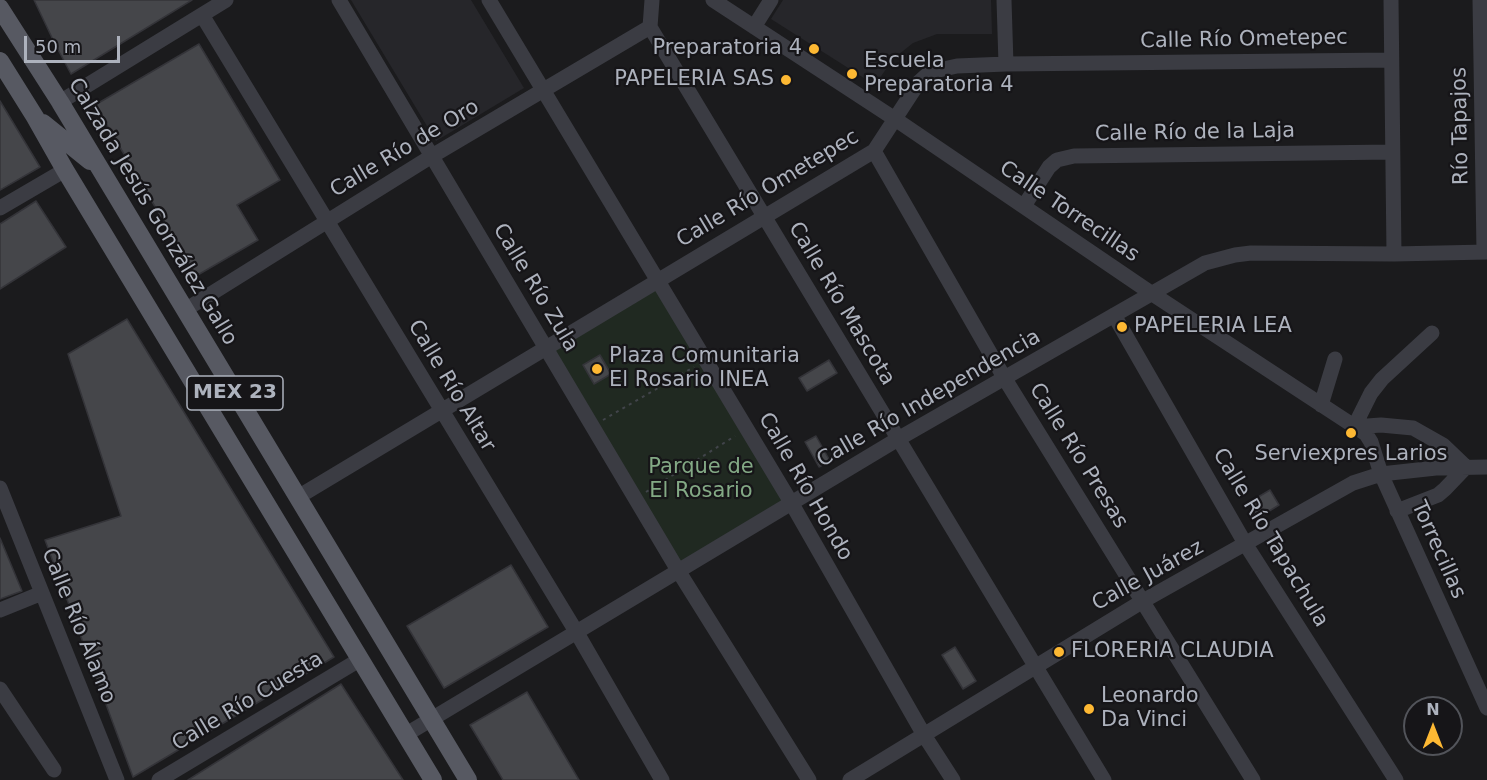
<!DOCTYPE html>
<html>
<head>
<meta charset="utf-8">
<style>
	body { margin:0 }
	#map { position:relative; width:1487px; height:780px; overflow:hidden; background:#1b1b1d; font-family:"DejaVu Sans",sans-serif }
	canvas { display:block }
	.north { position:absolute; left:1403px; top:696px; width:60px; height:60px; box-sizing:border-box; background:#161518; border:2px solid #52545a; border-radius:50%; rotate:0deg; font-size:16px; font-weight:700; line-height:24px; text-align:center; color:#adb2bd }
	.north::after { content:''; display:block; margin:auto; width:21px; height:27px; background:#fdb833; clip-path:polygon(50% 0,100% 100%,50% 72%,0 100%) }
	.scale { position:absolute; left:24px; top:36px; width:96px; height:27px; box-sizing:border-box; border:3px solid #adb2bd; border-top:0; padding-left:8px; font-size:18px; line-height:21px; white-space:nowrap; color:#adb2bd; -webkit-text-stroke:4px #161518; paint-order:stroke }
</style>
</head>
<body>
<div id="map">
<canvas width="1487" height="780"></canvas>
<div class="north">N</div>
<div class="scale">50 m</div>
</div>
<script>
const c = document.querySelector('canvas').getContext('2d');
c.lineJoin = 'round';
function fillPath(path, color) { c.fillStyle = color; c.fill(path, 'evenodd'); }
const shape = rows => new Path2D(rows.map(r => 'M' + r).join(''));
function trace(path, color, width, dash) { c.strokeStyle = color; c.lineWidth = width; c.lineCap = dash ? 'butt' : 'round'; c.setLineDash(dash || []); c.stroke(path); }
function drawText(font, color, halo, rows, align = 'center') {
  c.font = font + ' "DejaVu Sans",sans-serif'; c.lineWidth = 4.5; c.setLineDash([]); c.textBaseline = 'middle'; c.strokeStyle = halo; c.fillStyle = color; for (const [text, x, y, turn = 0] of rows) {
    c.save(); c.translate(x, y); c.rotate((+turn || 0) * Math.PI / 180); c.textAlign = isNaN(turn) ? turn : align; if (halo) c.strokeText(text, 0, 0); c.fillText(text, 0, 0); c.restore();
  }
}
fillPath(shape([
	[351,0,471,0,524,88,436,141],
	[783,0,991,0,992,34,937,34,913,43,893,59,875,85,771,19]
]), '#26262a');
fillPath(shape([
	[656,286,786,503,680,567,552,349]
]), '#202921');
const building = shape([
	[34,0,192,0,71,74,55,44,34,0],
	[199,44,280,180,237,205,258,240,196,276,95,105,199,44],
	[0,101,40,167,0,190,0,101],
	[36,201,66,247,0,289,0,224,36,201],
	[127,319,334,657,133,777,45,540,121,516,68,354,127,319],
	[600,355,611,374,594,384,583,365,600,355],
	[829,360,837,373,807,391,799,378,829,360],
	[816,436,830,461,819,467,805,442,816,436],
	[1270,490,1279,505,1258,518,1248,503,1270,490],
	[0,538,22,591,0,599,0,538],
	[511,565,548,627,444,688,407,626,511,565],
	[955,647,976,681,963,689,942,655,955,647],
	[341,684,403,780,188,780,341,684],
	[527,692,579,780,503,780,470,725,527,692]
]);
fillPath(building, '#45464a');
trace(building, '#343439', 1.5);
trace(shape([
	[603,420,694,367],
	[646,492,735,436]
]), '#41444a', 2, [3, 4.5]);
trace(shape([
	[339,0,679,572,809,780],
	[489,0,792,504,924,735,953,780],
	[652,0,650,27,1104,780],
	[713,0,895,119,1151,293,1366,434,1371,442,1381,474,1487,708],
	[1004,0,1006,64],
	[1391,0,1394,254],
	[1480,0,1484,252],
	[202,15,577,633,662,780],
	[754,27,771,0],
	[60,102,226,0],
	[874,151,1005,379,1253,780],
	[1024,206,1049,167,1057,160,1074,156,1392,152],
	[0,208,65,170],
	[185,310,432,156,650,27],
	[1114,315,1246,545,1396,780],
	[1321,405,1335,359],
	[0,488,117,780],
	[298,497,874,151,919,82,930,72,957,66,1006,64,1391,60],
	[1397,511,1438,495,1445,489,1466,467,1443,445,1413,428,1381,425,1354,427,1371,393,1382,379,1432,333],
	[0,610,42,593],
	[0,689,54,770],
	[405,735,898,439,1205,263,1235,255,1251,253,1394,254,1487,252],
	[159,780,359,660],
	[850,780,1143,601,1353,483,1381,474,1436,468,1487,467]
]), '#3b3c43', 15);
trace(shape([
	[0,8,60,102,468,780],
	[0,61,35,117,65,170,433,780],
	[43,123,90,161]
]), '#575962', 18);
for (const [x, y, r, color] of [
	[814,49,6,"#fdb833"],
	[852,74,6,"#fdb833"],
	[786,80,6,"#fdb833"],
	[1122,327,6,"#fdb833"],
	[597,369,6,"#fdb833"],
	[1351,433,6,"#fdb833"],
	[1059,652,6,"#fdb833"],
	[1089,709,6,"#fdb833"]
]) { const dot = new Path2D(); dot.arc(x, y, r, 0, 2 * Math.PI); c.fillStyle = color; c.fill(dot); trace(dot, '#161518', 2); }
for (const [x, y, w] of [
	[235,393,96]
]) { const box = new Path2D(); box.roundRect(x - w / 2, y - 17, w, 34, 4.5); c.fillStyle = '#161518'; c.fill(box); trace(box, '#adb2bd', 1.5); }
drawText('bold 20px', '#adb2bd', null, [
	["MEX 23",235,393]
]);
drawText('21px', '#adb2bd', '#161518', [
	["Calle Río Ometepec",1244,40,-1],
	["Río Tapajos",1461,126,-91],
	["Calle Río de la Laja",1195,133,-1],
	["Calle Río de Oro",405,149,-31],
	["Calle Río Ometepec",768,189,-31],
	["Calzada Jesús González Gallo",152,212,59],
	["Calle Torrecillas",1069,212,34],
	["Calle Río Zula",535,288,59],
	["Calle Río Mascota",841,304,59],
	["Calle Río Altar",451,386,59],
	["Calle Río Independencia",929,399,-30],
	["Calle Río Presas",1078,456,58],
	["Calle Río Hondo",805,487,60],
	["Calle Río Tapachula",1270,538,59],
	["Torrecillas",1438,550,66],
	["Calle Juárez",1148,576,-29],
	["Calle Río Álamo",78,626,68],
	["Calle Río Cuesta",248,702,-31]
]);
drawText('21px', '#adb2bd', '#161518', [
	["Preparatoria 4",802,49,"right"],
	["Escuela",864,62],
	["Preparatoria 4",864,86],
	["PAPELERIA SAS",774,80,"right"],
	["PAPELERIA LEA",1134,327],
	["Plaza Comunitaria",609,357],
	["El Rosario INEA",609,381],
	["Serviexpres Larios",1351,455,"center"],
	["FLORERIA CLAUDIA",1071,652],
	["Leonardo",1101,697],
	["Da Vinci",1101,721]
], 'left');
drawText('21px', '#83a985', '#161518', [
	["Parque de",701,468],
	["El Rosario",701,492]
]);
</script>
</body>
</html>
